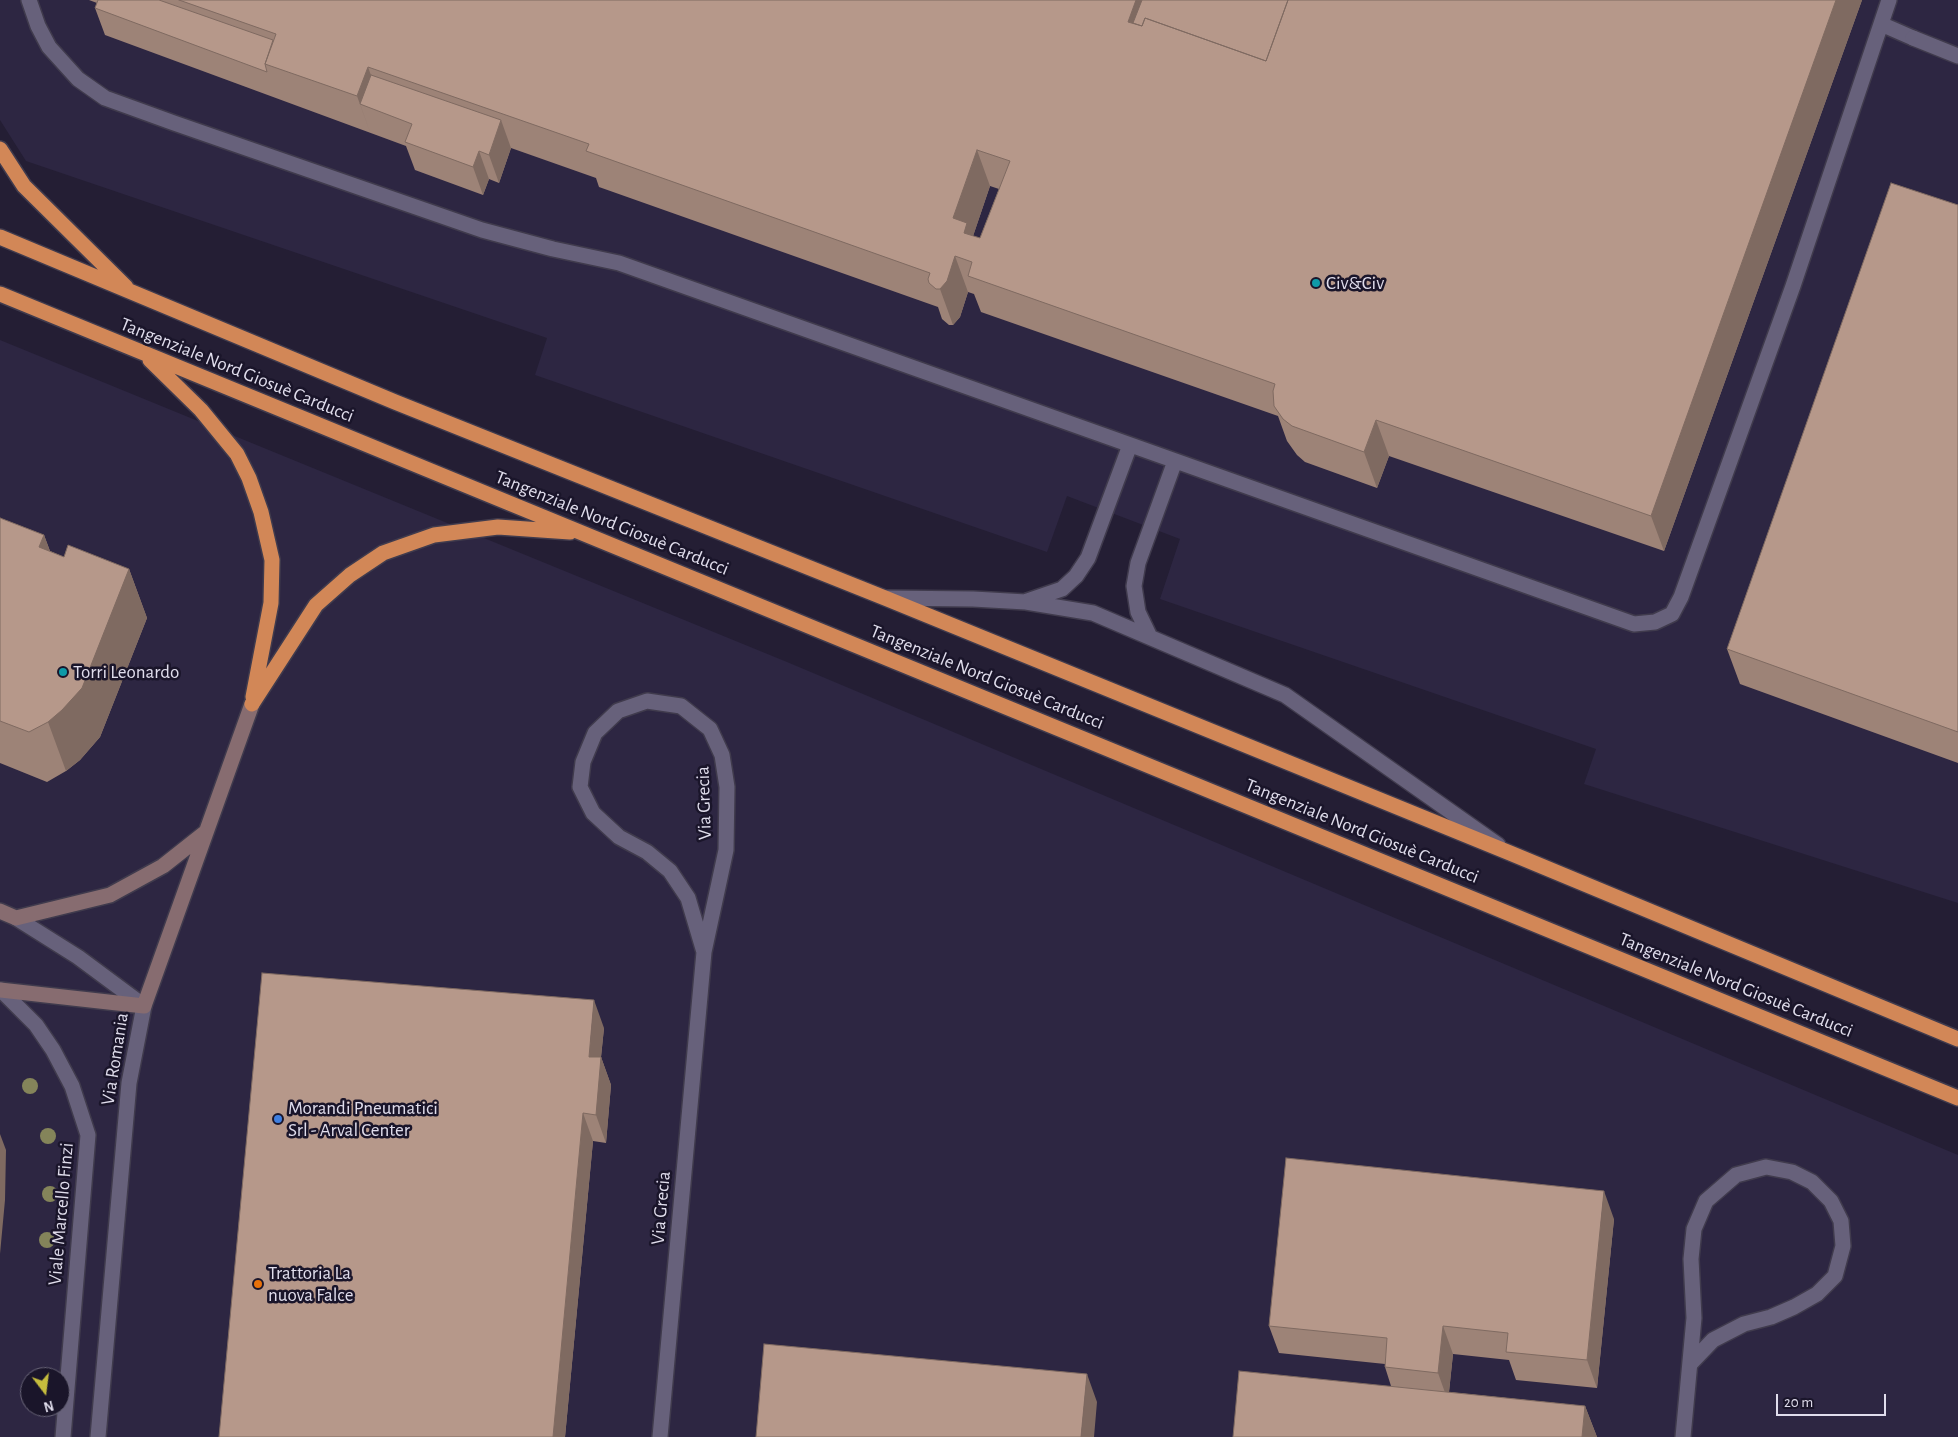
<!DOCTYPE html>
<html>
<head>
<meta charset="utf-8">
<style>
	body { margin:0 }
	#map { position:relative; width:1958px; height:1437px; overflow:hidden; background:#241e34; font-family:"Alegreya Sans",sans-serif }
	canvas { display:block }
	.north { position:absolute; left:20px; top:1367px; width:50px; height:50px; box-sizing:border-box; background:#1a152a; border:1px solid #696578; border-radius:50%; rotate:165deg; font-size:14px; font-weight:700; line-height:20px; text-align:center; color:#e0ddec }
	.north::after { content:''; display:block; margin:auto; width:18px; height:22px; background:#c5bc3d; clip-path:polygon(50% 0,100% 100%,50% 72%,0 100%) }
	.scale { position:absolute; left:1776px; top:1394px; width:110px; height:22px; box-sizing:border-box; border:2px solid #e0ddec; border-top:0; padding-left:6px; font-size:15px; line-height:18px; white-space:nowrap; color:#e0ddec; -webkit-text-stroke:4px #1a152a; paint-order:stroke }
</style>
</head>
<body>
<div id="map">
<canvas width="1958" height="1437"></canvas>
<div class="north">N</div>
<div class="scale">20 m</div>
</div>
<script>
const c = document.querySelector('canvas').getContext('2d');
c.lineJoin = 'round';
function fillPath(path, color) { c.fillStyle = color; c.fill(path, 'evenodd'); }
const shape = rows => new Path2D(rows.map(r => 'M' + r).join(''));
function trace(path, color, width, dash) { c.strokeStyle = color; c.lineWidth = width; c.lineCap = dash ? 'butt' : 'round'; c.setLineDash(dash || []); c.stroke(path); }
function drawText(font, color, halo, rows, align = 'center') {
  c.font = font + ' "Alegreya Sans",sans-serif'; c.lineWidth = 5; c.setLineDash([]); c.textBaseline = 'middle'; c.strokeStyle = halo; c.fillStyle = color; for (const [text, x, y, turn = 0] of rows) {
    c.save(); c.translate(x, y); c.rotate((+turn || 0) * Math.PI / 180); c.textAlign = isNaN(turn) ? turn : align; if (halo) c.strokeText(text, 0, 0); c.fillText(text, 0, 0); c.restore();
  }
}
fillPath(shape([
	[0,0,1958,0,1958,903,1584,784,1596,749,1160,599,1180,539,1067,496,1047,552,535,375,547,338,26,161,0,120],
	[0,340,787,662,1958,1155,1958,1437,0,1437],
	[30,1377,60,1377,60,1407,30,1407]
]), '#2d2642');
const lane = shape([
	[29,0,38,26,49,47,78,79,105,98,174,123,482,230,553,249,619,263,1634,624,1655,622,1672,614,1681,597,1793,286,1889,0],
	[1881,24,1913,38],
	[886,598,973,599,1026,602,1093,613,1285,695,1498,845],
	[1027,601,1062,589,1076,576,1088,558,1130,445],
	[1150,637,1138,612,1134,586,1138,563,1175,461]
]);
const street = shape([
	[1913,38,1958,56],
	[16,918,78,957,144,1006,129,1083,98,1437],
	[1,990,36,1025,53,1050,72,1086,88,1135,63,1437],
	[660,1437,704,952,726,850,727,787,722,755,710,729,681,706,647,701,618,711,595,733,583,762,580,787,593,813,619,837,647,852,670,871,688,898,704,952],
	[1683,1437,1694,1318,1691,1259,1694,1229,1706,1201,1736,1175,1766,1167,1792,1172,1812,1182,1831,1201,1841,1221,1843,1246,1835,1276,1817,1294,1794,1307,1771,1317,1744,1324,1713,1340,1690,1364]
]);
const secondary = shape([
	[0,911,16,918,110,895,163,866,206,832],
	[0,990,144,1006,252,704]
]);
const highway = shape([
	[0,149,24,186,126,287],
	[0,237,395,402,885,598,1510,853,1958,1039],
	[0,294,1958,1098],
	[150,360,201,410,237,454,249,478,261,512,272,560,271,603,253,697],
	[252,704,316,605,350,575,383,553,434,535,498,527,570,532]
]);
trace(lane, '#403b4d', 18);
trace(street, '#403b4d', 18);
trace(secondary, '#403b4d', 18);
trace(highway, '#403b4d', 18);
trace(lane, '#67617b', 15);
trace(street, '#67617b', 15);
trace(secondary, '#876c70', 15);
trace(highway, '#d28757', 15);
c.fillStyle = '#84845a';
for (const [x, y] of [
	[30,1086],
	[48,1136],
	[50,1194],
	[47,1240]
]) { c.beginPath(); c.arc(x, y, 8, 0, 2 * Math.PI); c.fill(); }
fillPath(shape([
	[89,0,1862,0,1664,551,1389,456,1377,488,1305,462,1297,455,1287,441,1278,416,981,312,974,294,968,292,960,317,953,325,949,325,942,319,938,307,599,187,596,178,511,148,499,183,489,179,483,195,415,170,406,146,105,35,95,8,97,3],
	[990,186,999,189,980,238,973,236],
	[1958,205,1958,763,1740,684,1727,649],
	[0,518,44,535,50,551,64,557,129,569,147,618,100,737,80,760,66,771,47,782,0,763],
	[604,1028,601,1057,611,1085,606,1143,593,1141,565,1437,219,1437],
	[1614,1219,1597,1388,1516,1380,1509,1360,1453,1354,1449,1392,1585,1406,1597,1437,1233,1437,1391,1386,1385,1367,1385,1364,1279,1353,1269,1326]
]), '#9d8377');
fillPath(shape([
	[1136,0,1144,0,1131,30,1128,22],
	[1836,0,1862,0,1664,551,1651,516],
	[368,67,381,103,360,104,370,132,357,96],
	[501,120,511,148,499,183,489,155],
	[977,150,990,186,967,254,953,218],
	[479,151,489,179,483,195,473,167],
	[955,256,968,292,960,317,953,325,940,289],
	[1376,420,1389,456,1377,488,1364,452],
	[44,535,62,584,39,547],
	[129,569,147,618,100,737,80,760,66,771,48,722],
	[594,1000,604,1028,601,1057,611,1085,606,1143,596,1115,589,1057],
	[583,1113,593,1141,565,1437,553,1437],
	[0,1134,6,1150,5,1200,0,1254],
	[1604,1191,1614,1219,1597,1388,1587,1360],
	[1443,1326,1453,1354,1448,1401,1438,1373],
	[1087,1374,1097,1402,1094,1437,1081,1437],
	[1585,1406,1597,1437,1582,1437]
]), '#7f6a61');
const building = shape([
	[98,0,159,0,273,40,265,64,267,72,95,8,98,0],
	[179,0,1136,0,1128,22,1142,26,1145,18,1266,61,1288,0,1836,0,1651,516,1376,420,1364,452,1292,426,1283,419,1274,406,1273,391,1275,384,968,276,972,262,955,256,947,281,940,289,936,289,929,283,928,279,930,273,586,151,589,144,368,67,357,96,265,64,276,34,179,0],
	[977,150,1010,161,980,238,964,233,967,223,953,218,977,150],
	[1142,0,1288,0,1266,61,1145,18,1142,26,1133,23,1142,0],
	[371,75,501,120,489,155,479,151,473,167,405,142,412,124,360,104,371,75],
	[1891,183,1958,205,1958,732,1727,649,1891,183],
	[0,518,44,535,39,547,64,557,68,545,129,569,82,688,62,710,48,722,29,732,0,721,0,518],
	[262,973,594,1000,589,1057,601,1057,596,1115,583,1113,553,1437,219,1437,262,973],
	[1286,1158,1604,1191,1587,1360,1506,1352,1508,1333,1443,1326,1438,1373,1385,1367,1387,1338,1269,1326,1286,1158],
	[764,1344,1087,1374,1081,1437,756,1437,764,1344],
	[1239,1371,1585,1406,1582,1437,1233,1437,1239,1371]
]);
fillPath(building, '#b6988a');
trace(building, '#7f6a61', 1);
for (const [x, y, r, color] of [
	[1316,283,5,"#0f9aa8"],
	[63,672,5,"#0f9aa8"],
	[278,1119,5,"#3f7fe0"],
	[258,1284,5,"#e8710a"]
]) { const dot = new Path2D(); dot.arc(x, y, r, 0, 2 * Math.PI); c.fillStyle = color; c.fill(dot); trace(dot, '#1a152a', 2); }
drawText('19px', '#e0ddec', '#1a152a', [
	["Civ&Civ",1326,283],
	["Torri Leonardo",73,672],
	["Morandi Pneumatici",288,1108],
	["Srl - Arval Center",288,1130],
	["Trattoria La",268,1273],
	["nuova Falce",268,1295]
], 'left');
drawText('19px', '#e0ddec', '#1a152a', [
	["Tangenziale Nord Giosuè Carducci",237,370,22],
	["Tangenziale Nord Giosuè Carducci",612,523,22],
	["Tangenziale Nord Giosuè Carducci",987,677,22],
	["Via Grecia",704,803,-92],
	["Tangenziale Nord Giosuè Carducci",1362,831,22],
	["Tangenziale Nord Giosuè Carducci",1736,985,22],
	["Via Romania",115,1059,-81],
	["Via Grecia",661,1208,-85],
	["Viale Marcello Finzi",61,1214,-85]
]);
</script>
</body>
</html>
